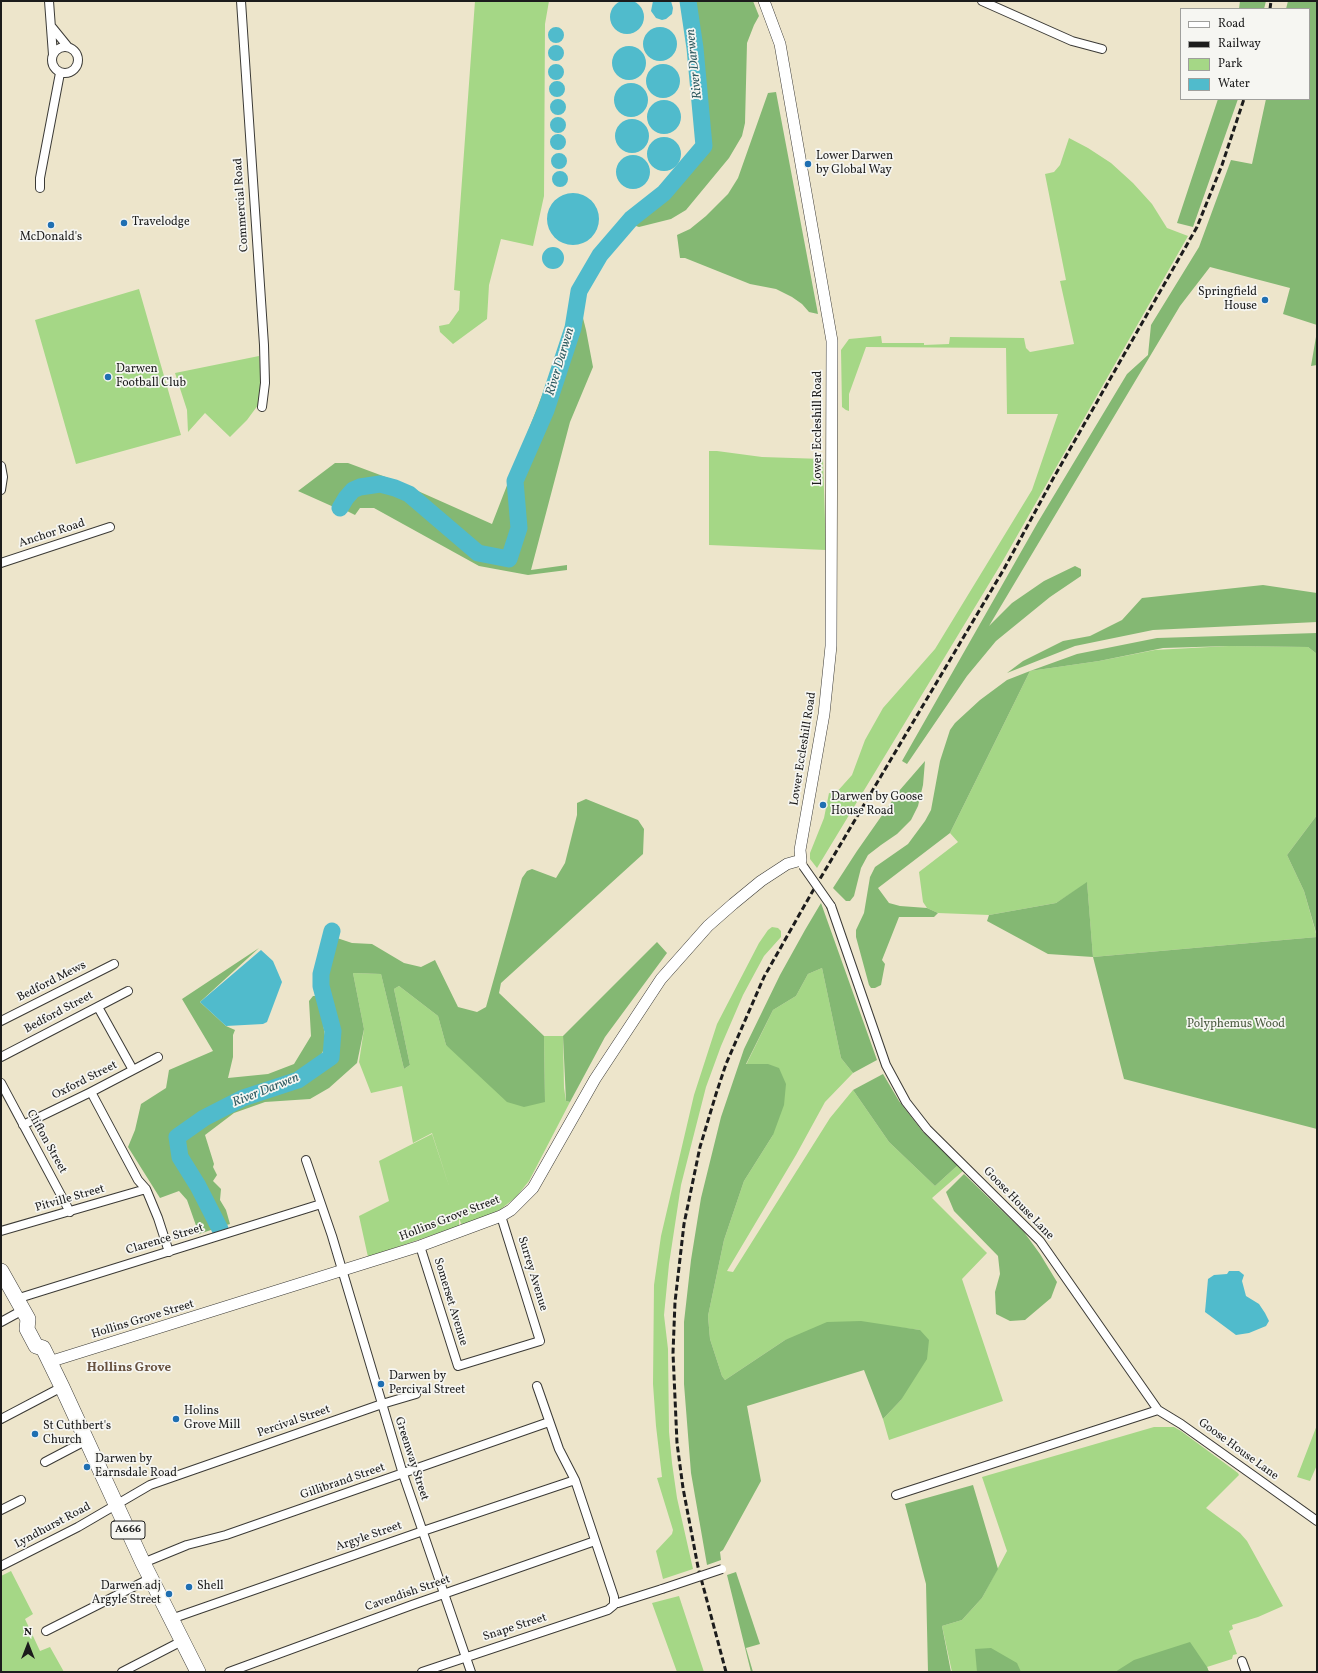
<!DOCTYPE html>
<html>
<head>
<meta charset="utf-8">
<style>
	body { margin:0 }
	#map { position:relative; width:1318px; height:1673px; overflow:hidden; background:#ede5cb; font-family:Vollkorn,serif }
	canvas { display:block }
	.frame { position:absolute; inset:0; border:2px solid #1c1c1c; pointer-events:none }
	.legend { position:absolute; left:1180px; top:8px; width:130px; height:92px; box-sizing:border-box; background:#f6f6f2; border:1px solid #9f9f9c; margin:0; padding:5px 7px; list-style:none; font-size:12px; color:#1c1c1c }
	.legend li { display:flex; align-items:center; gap:8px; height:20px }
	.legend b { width:20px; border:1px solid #9f9f9c }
	.north { position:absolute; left:8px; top:1625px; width:40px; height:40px; -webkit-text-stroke:3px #f6f6f2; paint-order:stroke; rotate:0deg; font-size:11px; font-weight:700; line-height:16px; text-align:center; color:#1c1c1c }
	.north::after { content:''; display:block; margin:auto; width:14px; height:18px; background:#1c1c1c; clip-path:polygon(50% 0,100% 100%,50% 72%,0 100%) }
</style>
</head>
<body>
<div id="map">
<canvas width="1318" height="1673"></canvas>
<div class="frame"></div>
<ul class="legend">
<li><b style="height:5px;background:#fff"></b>Road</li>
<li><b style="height:5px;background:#1c1c1c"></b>Railway</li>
<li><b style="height:11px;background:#a5d786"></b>Park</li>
<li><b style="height:11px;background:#50bbcc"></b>Water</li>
</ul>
<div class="north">N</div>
</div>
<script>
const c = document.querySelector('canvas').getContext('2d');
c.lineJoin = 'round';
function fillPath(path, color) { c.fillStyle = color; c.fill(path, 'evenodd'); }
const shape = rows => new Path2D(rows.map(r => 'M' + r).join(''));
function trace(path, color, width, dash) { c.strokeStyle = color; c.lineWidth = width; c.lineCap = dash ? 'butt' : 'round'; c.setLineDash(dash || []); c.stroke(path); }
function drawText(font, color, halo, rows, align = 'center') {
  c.font = font + ' Vollkorn,serif'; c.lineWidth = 3.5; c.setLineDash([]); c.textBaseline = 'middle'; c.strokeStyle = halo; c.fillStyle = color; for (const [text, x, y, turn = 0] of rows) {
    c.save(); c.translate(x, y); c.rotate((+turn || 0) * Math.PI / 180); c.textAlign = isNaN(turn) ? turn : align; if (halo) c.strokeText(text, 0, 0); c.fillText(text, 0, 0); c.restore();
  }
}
fillPath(shape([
	[475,1,549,1,545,24,544,196,533,246,501,239,489,285,487,319,453,344,440,332,439,326,449,324,459,310,460,291,454,290],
	[1069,138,1088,148,1111,163,1133,183,1152,204,1167,228,1188,236,1001,564,817,868,810,859,810,853,824,818,829,793,835,794,852,775,865,740,883,708,935,649,1032,490,1058,414,1007,414,1006,348,866,347,849,394,849,411,846,410,842,407,841,350,849,339,881,336,882,343,924,343,924,345,949,344,950,337,1024,338,1026,348,1030,352,1074,344,1060,281,1066,280,1045,174,1054,172,1060,165],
	[139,289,181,435,76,464,35,320],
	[259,356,262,387,261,401,247,420,230,437,205,413,188,432,187,410,175,373],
	[709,451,717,451,762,457,823,459,826,550,709,545],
	[1228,646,1308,647,1317,654,1317,815,1287,855,1304,891,1317,937,1093,957,1087,883,1056,903,989,915,938,913,927,908,923,902,919,872,958,842,950,833,1030,671,1099,661,1155,650],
	[772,927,778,928,781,931,781,937,764,956,743,995,721,1046,706,1087,681,1185,669,1264,664,1315,668,1349,669,1432,672,1463,677,1498,693,1569,663,1579,656,1551,672,1534,673,1530,657,1478,662,1477,656,1426,653,1384,654,1285,661,1236,694,1095,717,1024,759,943,768,930],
	[822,968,841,1058,853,1073,825,1102,796,1155,727,1271,733,1272,830,1118,853,1090,889,1142,935,1186,958,1165,963,1171,932,1198,987,1253,962,1279,1003,1401,889,1440,883,1419,901,1400,920,1330,896,1327,785,1340,725,1380,722,1376,710,1339,708,1316,724,1240,744,1181,773,1135,768,1064,746,1065,773,1010,796,996,808,974],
	[353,973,381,974,404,1069,410,1065,394,989,399,986,438,1016,446,1045,545,1102,544,1036,563,1036,564,1088,566,1101,570,1102,529,1181,516,1197,501,1209,484,1218,462,1226,459,1218,459,1226,368,1257,359,1216,389,1201,379,1161,432,1134,450,1189,432,1133,413,1143,402,1086,371,1093,359,1062,364,1029],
	[1317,1425,1317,1465,1310,1481,1297,1477],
	[1154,1427,1174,1427,1181,1431,1238,1473,1239,1475,1206,1508,1240,1533,1247,1541,1283,1606,1258,1617,1232,1625,1233,1629,1229,1631,1237,1654,1233,1655,1232,1659,1207,1667,1209,1672,952,1672,942,1626,962,1620,982,1598,1007,1551,982,1477],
	[11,1571,33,1614,25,1619,40,1651,50,1647,64,1672,1,1672,1,1576],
	[679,1596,704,1672,677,1672,652,1603]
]), '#a5d786');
fillPath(shape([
	[694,1,753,1,759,16,754,25,747,43,745,123,742,136,729,158,686,210,671,219,639,227,630,224,667,196,709,147,702,45],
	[1240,1,1266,1,1264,9,1239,9],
	[1288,1,1317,1,1317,325,1283,314,1290,288,1210,267,1180,306,989,626,1012,603,1044,581,1075,566,1081,569,1081,576,1050,597,996,641,967,676,907,764,902,761,1038,522,1127,374,1148,355,1151,325,1199,247,1231,160,1252,164,1266,99,1309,99,1309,9,1286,9],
	[776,92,818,314,809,312,802,304,792,297,776,289,750,284,685,258,680,258,677,235,690,229,706,216,728,194,738,178,768,93],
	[1218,99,1238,99,1193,227,1177,223],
	[583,318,586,330,593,367,570,422,531,570,567,565,567,570,528,575,479,566,374,508,360,508,355,515,345,510,358,496,369,490,382,489,406,499,477,557,511,565,524,530,520,481],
	[1317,331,1317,365,1311,366],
	[558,354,542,405,512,480,515,528,507,555,480,551,411,492,393,485,379,482,359,484,344,494,336,508,298,491,335,463,348,463,391,479,492,524],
	[1263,585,1317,593,1317,622,1153,630,1075,646,1007,673,1023,661,1063,641,1090,636,1122,620,1142,598],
	[1317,633,1317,654,1308,647,1228,646,1163,648,1099,661,1030,671,950,833,878,888,889,903,900,906,927,908,938,913,934,917,899,917,882,960,885,964,881,985,875,988,871,988,869,985,856,937,856,930,864,913,870,877,875,867,908,844,925,821,931,810,940,761,950,730,955,723,980,700,1007,680,1030,671,1077,654,1157,638],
	[925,761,923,785,918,806,911,820,897,834,881,845,868,855,861,868,854,896,850,901,846,901,833,888,857,851,899,791],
	[586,799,638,820,644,829,643,854,501,983,499,993,544,1036,545,1102,524,1107,507,1102,446,1045,438,1016,399,986,394,989,410,1065,404,1069,381,974,353,973,364,1029,357,1063,329,1088,310,1099,265,1102,234,1113,205,1135,214,1164,213,1167,217,1175,213,1181,221,1189,220,1200,226,1210,230,1224,223,1226,197,1178,182,1157,181,1138,206,1121,246,1101,300,1084,333,1058,337,1028,326,986,326,975,327,960,334,937,352,943,372,944,404,963,421,967,435,960,458,1007,477,1012,486,1007,522,878,527,871,532,869,556,878,565,863,577,815,577,803],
	[1317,815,1317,936,1304,891,1287,855],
	[1087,882,1093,957,1317,937,1317,1129,1124,1079,1093,957,1048,954,987,921,989,915,1056,903],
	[821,903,877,1060,853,1073,841,1058,822,968,808,974,796,996,773,1010,746,1064,768,1064,779,1068,786,1084,784,1105,773,1135,744,1181,724,1240,708,1316,710,1339,722,1376,725,1380,785,1340,827,1322,861,1321,920,1330,929,1340,927,1359,901,1400,883,1419,864,1370,747,1406,761,1481,723,1550,720,1552,721,1560,707,1565,691,1473,684,1384,684,1322,691,1260,701,1198,721,1117,744,1049,780,975,805,930],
	[657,942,667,953,605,1037,570,1102,566,1101,563,1036],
	[259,948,200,1002,226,1026,235,1030,233,1035,233,1057,228,1078,268,1074,294,1064,311,1036,309,1001,313,996,319,996,325,1036,324,1049,319,1059,299,1074,240,1094,202,1115,175,1136,177,1158,217,1228,199,1234,187,1200,179,1191,160,1198,128,1147,135,1130,141,1104,166,1088,169,1070,213,1051,182,999],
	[883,1074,899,1101,923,1132,958,1165,935,1186,889,1142,853,1090],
	[964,1174,1024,1232,1040,1254,1057,1282,1051,1298,1025,1320,1010,1321,996,1314,995,1292,1000,1274,998,1256,954,1211,946,1192],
	[973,1485,998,1569,982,1598,962,1620,942,1626,951,1672,928,1672,926,1584,905,1504],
	[736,1572,760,1644,746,1648,753,1672,751,1672,727,1575],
	[1190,1642,1207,1667,1209,1672,1115,1672,1134,1660],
	[991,1648,1017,1663,1021,1672,977,1672,975,1649]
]), '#84b873');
fillPath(shape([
	'610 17a17 17 0 1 1 34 0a17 17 0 1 1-34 0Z',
	[653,1,671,1,673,8,672,14,666,19,662,20,656,18,651,11],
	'643 44a17 17 0 1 1 34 0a17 17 0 1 1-34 0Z',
	'548 35a8 8 0 1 1 16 0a8 8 0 1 1-16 0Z',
	'548 53a8 8 0 1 1 16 0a8 8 0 1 1-16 0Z',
	'612 63a17 17 0 1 1 34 0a17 17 0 1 1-34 0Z',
	'646 81a17 17 0 1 1 34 0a17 17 0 1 1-34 0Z',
	'548 72a8 8 0 1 1 16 0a8 8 0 1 1-16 0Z',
	'549 89a8 8 0 1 1 16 0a8 8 0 1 1-16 0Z',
	'614 100a17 17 0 1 1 34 0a17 17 0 1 1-34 0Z',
	'550 107a8 8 0 1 1 16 0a8 8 0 1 1-16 0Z',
	'647 117a17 17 0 1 1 34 0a17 17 0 1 1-34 0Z',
	'550 125a8 8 0 1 1 16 0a8 8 0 1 1-16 0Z',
	'615 136a17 17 0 1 1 34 0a17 17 0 1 1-34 0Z',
	'550 142a8 8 0 1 1 16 0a8 8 0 1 1-16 0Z',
	'647 154a17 17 0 1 1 34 0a17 17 0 1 1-34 0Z',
	'551 161a8 8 0 1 1 16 0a8 8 0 1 1-16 0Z',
	'616 172a17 17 0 1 1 34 0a17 17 0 1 1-34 0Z',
	'552 179a8 8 0 1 1 16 0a8 8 0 1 1-16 0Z',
	'547 219a26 26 0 1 1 52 0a26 26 0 1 1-52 0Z',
	'542 258a11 11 0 1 1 22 0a11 11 0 1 1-22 0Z',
	[261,950,273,961,282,982,267,1022,263,1024,226,1026,200,1002],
	[1229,1271,1239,1271,1244,1275,1242,1281,1246,1296,1259,1304,1265,1313,1269,1321,1266,1326,1249,1333,1236,1335,1205,1312,1208,1279,1214,1275,1227,1274]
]), '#50bbcc');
trace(shape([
	[340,508,346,498,353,490,360,487,380,484,395,488,409,494,478,553,509,559,519,528,515,481,546,410,573,328,579,291,600,255,631,219,664,193,704,146,695,48,688,1],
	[220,1229,198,1186,180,1157,177,1137,204,1118,243,1098,298,1080,331,1057,333,1031,321,986,321,974,332,931]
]), '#50bbcc', 17);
const street = shape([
	[49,1,53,55],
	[241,1,264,345,265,383,262,407],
	[982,1,1072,41,1102,49],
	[51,26,68,47],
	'52 60a13 13 0 1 1 26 0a13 13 0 1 1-26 0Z',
	[40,188,40,178,60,73],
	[1,466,3,477,1,490],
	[1,563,110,527],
	[831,906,886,1065,906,1102,927,1129,1040,1241,1158,1410,1181,1424,1317,1521],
	[98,1007,133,1070],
	[1,1021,114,964],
	[1,1057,128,991],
	[1,1083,70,1212],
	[91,1092,138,1180,146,1189,158,1218,169,1252],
	[23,1125,91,1092,158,1057],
	[306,1160,332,1236,403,1474,471,1672],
	[1,1231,146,1189],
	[420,1246,458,1366,540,1341,501,1216],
	[16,1299,321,1204],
	[1,1322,23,1310],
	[1,1419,62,1387],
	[45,1462,87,1440],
	[896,1495,1158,1410],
	[1,1510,21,1500],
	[143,1563,187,1545,226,1535,549,1422],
	[1,1566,78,1527,150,1485,382,1404,416,1394],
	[614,1602,618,1603,662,1589],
	[171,1619,423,1531,575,1480],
	[46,1631,151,1578],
	[1242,1661,1246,1672],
	[122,1672,182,1641],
	[229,1672,412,1605,595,1541],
	[422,1672,608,1610,614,1605,614,1597,575,1480,559,1449,537,1386]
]);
const secondary = shape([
	[49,1362,420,1246,501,1216,511,1210,533,1188,595,1079,661,979,708,926,733,904,761,881,787,864,801,860,800,850,824,714,831,646,832,341,780,44,764,1]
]);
const highway = shape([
	[1,1271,28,1319,27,1329,36,1346,43,1348,62,1387,143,1563,198,1672]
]);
trace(street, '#3b3a36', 10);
trace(secondary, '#3b3a36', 12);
trace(highway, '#3b3a36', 16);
trace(street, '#fff', 8);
trace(secondary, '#fff', 11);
trace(highway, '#fff', 15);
trace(shape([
	[1270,9,1271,1],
	[726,1672,698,1567,683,1488,677,1443,673,1353,675,1302,684,1224,700,1147,716,1094,726,1064,764,977,811,894,1004,569,1054,477,1197,227,1222,165,1244,99]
]), '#1c1c1c', 3, [6, 3]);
const streetBridge = shape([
	[803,866,831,906],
	[662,1589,722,1569]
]);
trace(streetBridge, '#3b3a36', 10, []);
trace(streetBridge, '#fff', 8);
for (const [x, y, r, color] of [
	[808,164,4,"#1f6fb2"],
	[124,223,4,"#1f6fb2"],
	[51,225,4,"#1f6fb2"],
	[1265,300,4,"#1f6fb2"],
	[108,377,4,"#1f6fb2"],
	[823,805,4,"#1f6fb2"],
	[381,1384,4,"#1f6fb2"],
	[176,1419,4,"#1f6fb2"],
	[35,1434,4,"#1f6fb2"],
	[87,1467,4,"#1f6fb2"],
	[189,1587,4,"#1f6fb2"],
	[169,1594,4,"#1f6fb2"]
]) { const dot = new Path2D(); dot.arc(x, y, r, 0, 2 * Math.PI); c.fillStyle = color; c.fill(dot); trace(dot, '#f6f6f2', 1.5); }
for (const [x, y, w] of [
	[128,1530,34]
]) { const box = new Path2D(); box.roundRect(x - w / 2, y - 9, w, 18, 3); c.fillStyle = '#f6f6f2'; c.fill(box); trace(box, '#1c1c1c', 1); }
drawText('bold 11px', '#1c1c1c', null, [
	["A666",128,1530]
]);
drawText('12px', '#1c1c1c', '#f6f6f2', [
	["Lower Darwen",816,157],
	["by Global Way",816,171],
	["Travelodge",132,223],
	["McDonald's",51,238,"center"],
	["Springfield",1257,293,"right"],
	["House",1257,307,"right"],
	["Darwen",116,370],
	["Football Club",116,384],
	["Darwen by Goose",831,798],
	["House Road",831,812],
	["Darwen by",389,1377],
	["Percival Street",389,1391],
	["Holins",184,1412],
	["Grove Mill",184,1426],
	["St Cuthbert's",43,1427],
	["Church",43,1441],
	["Darwen by",95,1460],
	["Earnsdale Road",95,1474],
	["Darwen adj",161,1587,"right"],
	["Argyle Street",161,1601,"right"],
	["Shell",197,1587]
], 'left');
drawText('12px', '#1c1c1c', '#f6f6f2', [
	["Commercial Road",242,205,-94],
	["Lower Eccleshill Road",819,428,-90],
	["Anchor Road",52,534,-18],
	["Lower Eccleshill Road",804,749,-81],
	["Bedford Mews",52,982,-27],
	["Bedford Street",59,1013,-28],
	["Oxford Street",85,1081,-27],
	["Clifton Street",46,1142,61],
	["Pitville Street",70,1199,-16],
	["Goose House Lane",1018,1204,46],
	["Hollins Grove Street",450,1219,-21],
	["Clarence Street",165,1240,-17],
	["Surrey Avenue",532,1274,73],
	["Somerset Avenue",450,1302,73],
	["Hollins Grove Street",143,1320,-17],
	["Percival Street",294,1422,-19],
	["Goose House Lane",1238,1450,36],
	["Greenway Street",411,1459,72],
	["Gillibrand Street",343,1482,-19],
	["Lyndhurst Road",53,1526,-28],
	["Argyle Street",369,1537,-19],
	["Cavendish Street",408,1594,-19],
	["Snape Street",515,1628,-18]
]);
drawText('12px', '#4c5d41', '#f6f6f2', [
	["Polyphemus Wood",1236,1025]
]);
drawText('italic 13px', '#315c62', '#f6f6f2', [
	["River Darwen",695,64,-96],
	["River Darwen",561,362,-73],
	["River Darwen",266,1091,-22]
]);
drawText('bold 13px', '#67513f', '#f6f6f2', [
	["Hollins Grove",129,1369]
]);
</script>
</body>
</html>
